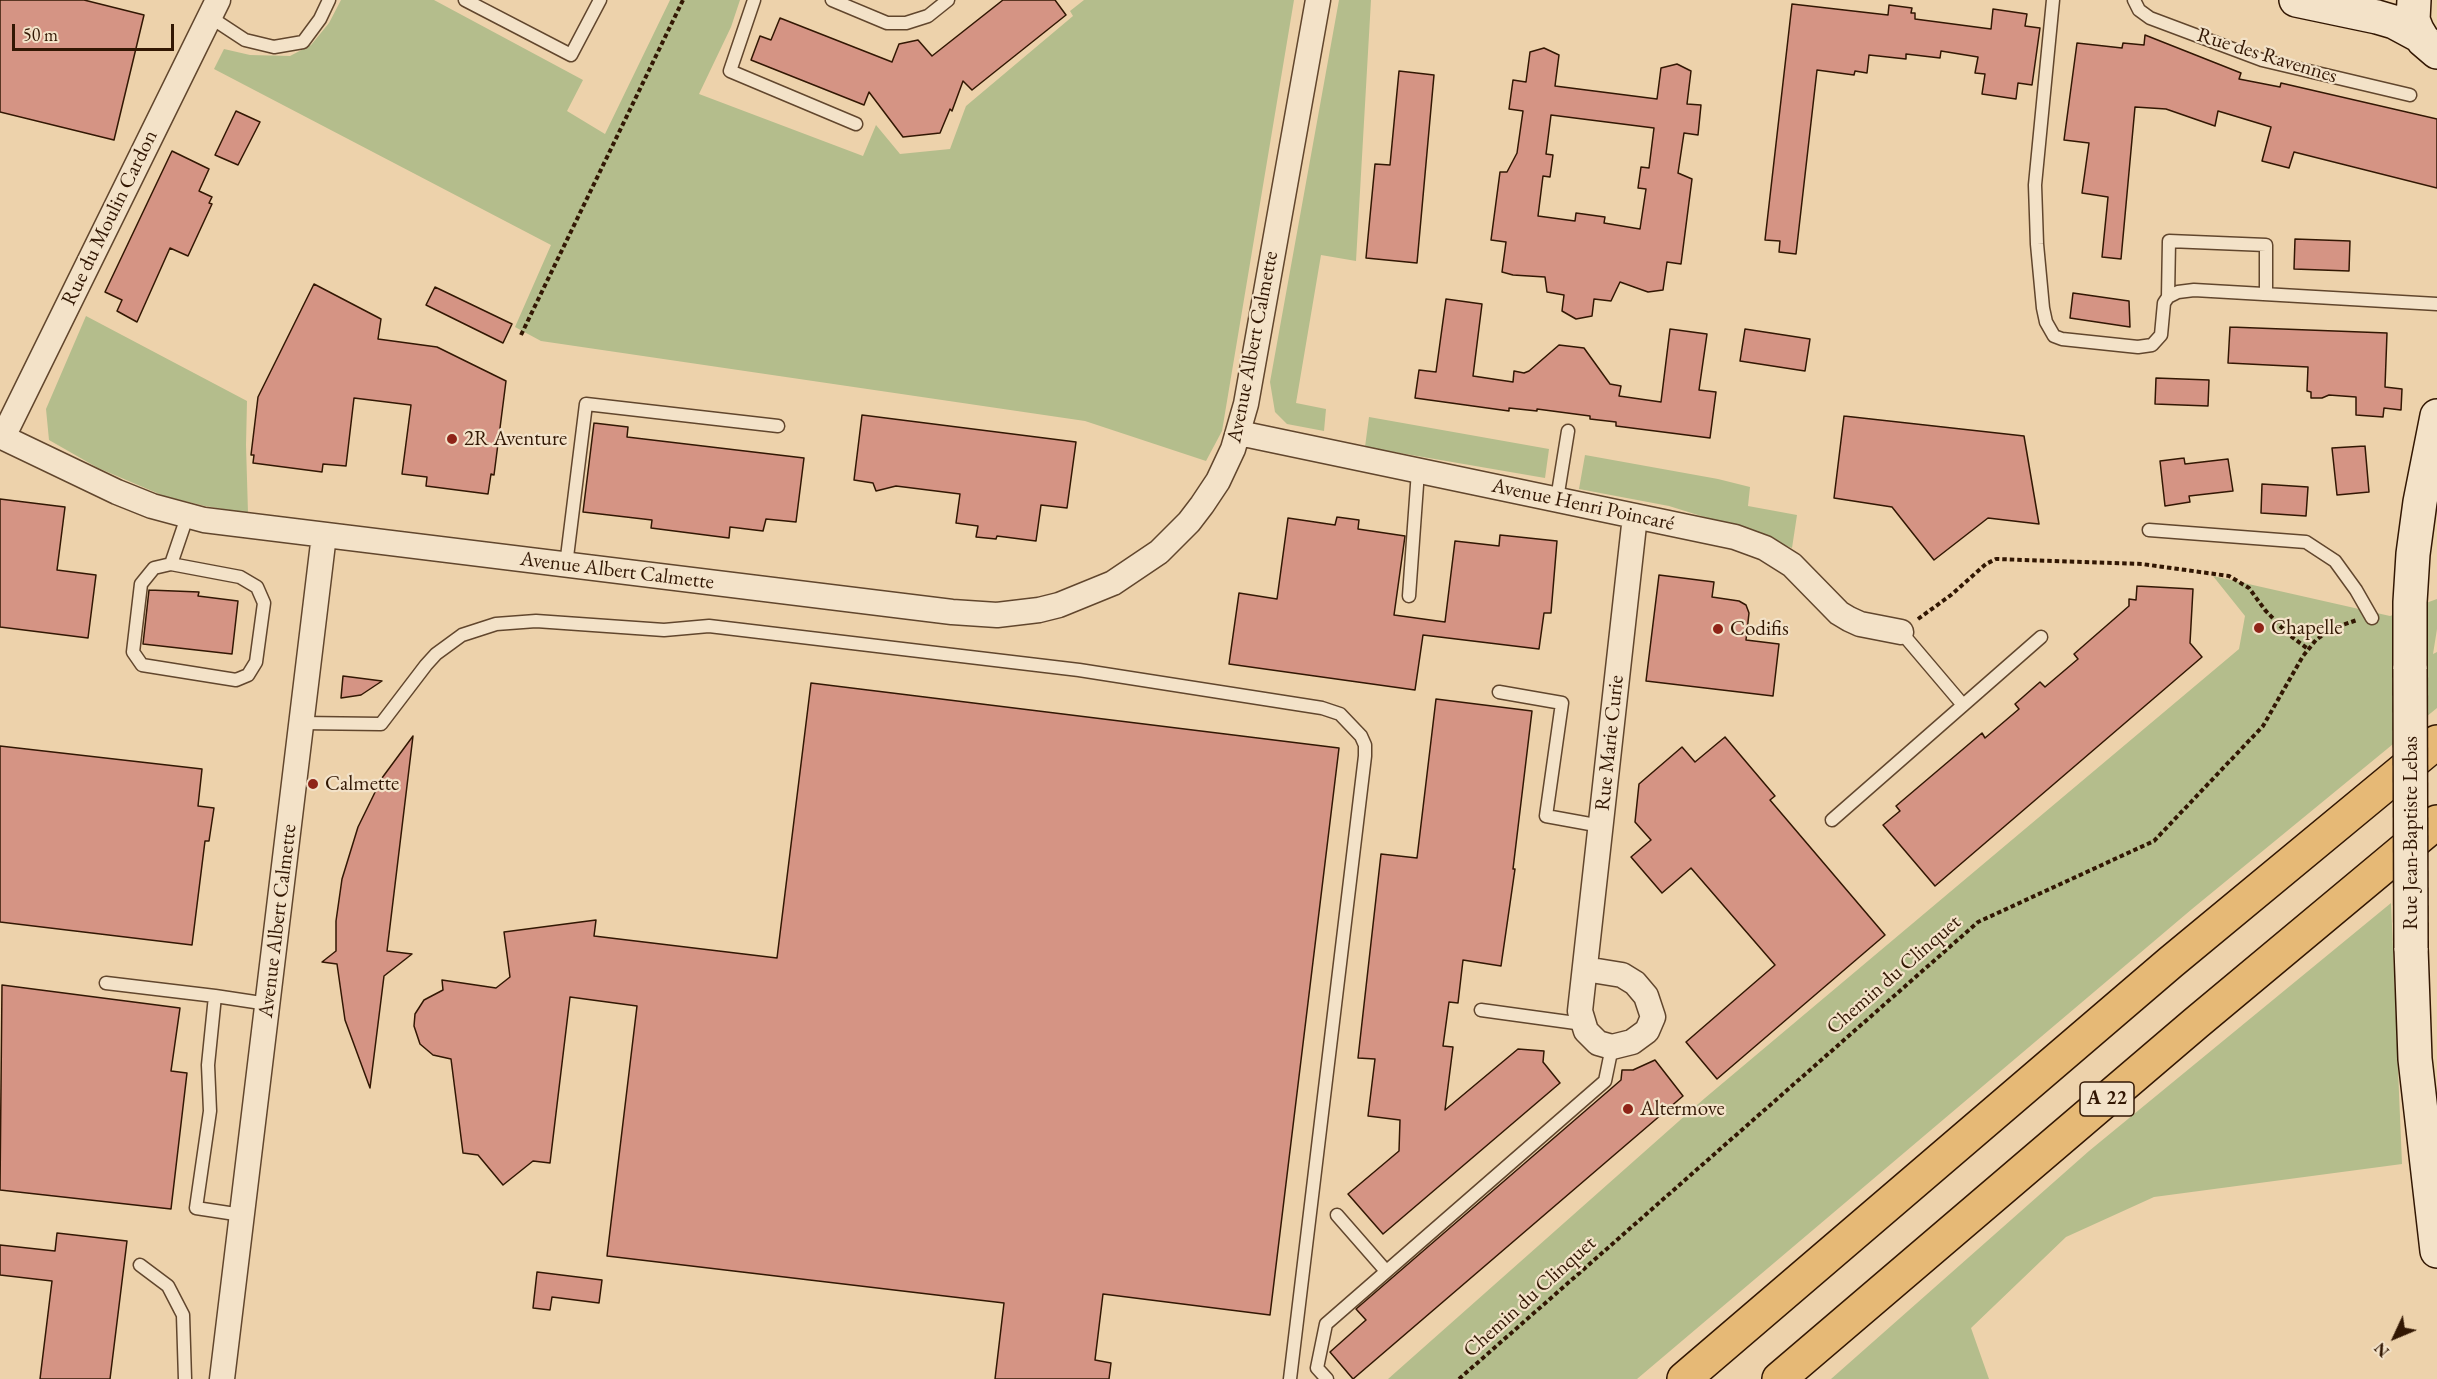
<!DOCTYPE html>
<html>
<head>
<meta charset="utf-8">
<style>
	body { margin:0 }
	#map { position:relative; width:2437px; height:1379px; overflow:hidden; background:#edd2ab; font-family:"EB Garamond",serif }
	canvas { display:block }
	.north { position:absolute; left:2365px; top:1307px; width:60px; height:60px; -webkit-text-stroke:4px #f3e2c8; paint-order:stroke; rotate:226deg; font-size:16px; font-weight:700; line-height:24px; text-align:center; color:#321703 }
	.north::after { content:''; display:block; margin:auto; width:21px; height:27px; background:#321703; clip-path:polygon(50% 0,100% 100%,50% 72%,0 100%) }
	.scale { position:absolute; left:12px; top:24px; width:162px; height:27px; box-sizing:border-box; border:3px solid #321703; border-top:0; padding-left:8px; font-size:18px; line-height:21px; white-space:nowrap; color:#321703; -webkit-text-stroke:4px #f3e2c8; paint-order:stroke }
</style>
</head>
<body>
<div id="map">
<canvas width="2437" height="1379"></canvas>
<div class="north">N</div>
<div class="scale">50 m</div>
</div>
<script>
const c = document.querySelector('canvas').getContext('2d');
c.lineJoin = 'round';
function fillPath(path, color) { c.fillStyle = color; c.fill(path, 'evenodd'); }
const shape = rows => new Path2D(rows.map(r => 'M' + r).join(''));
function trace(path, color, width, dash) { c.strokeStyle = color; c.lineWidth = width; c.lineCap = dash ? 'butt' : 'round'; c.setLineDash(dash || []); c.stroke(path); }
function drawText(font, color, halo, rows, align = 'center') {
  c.font = font + ' "EB Garamond",serif'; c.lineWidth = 4.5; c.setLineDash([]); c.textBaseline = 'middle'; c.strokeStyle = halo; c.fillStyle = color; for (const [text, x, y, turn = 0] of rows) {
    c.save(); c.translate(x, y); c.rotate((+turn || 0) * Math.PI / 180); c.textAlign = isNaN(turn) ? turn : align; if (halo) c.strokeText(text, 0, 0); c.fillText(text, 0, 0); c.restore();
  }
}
fillPath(shape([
	[341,0,434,0,583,80,567,111,605,134,670,0,740,0,731,27,699,94,863,156,876,125,900,154,950,149,966,106,1073,16,1070,11,1084,0,1294,0,1222,431,1206,461,1085,421,541,341,515,327,551,245,214,69,224,49,250,55,290,56,311,45,329,23],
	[1339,0,1371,0,1356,261,1321,255,1296,403,1326,409,1324,431,1287,424,1275,412,1270,382],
	[86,316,247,401,246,445,248,513,205,506,164,496,98,468,49,440,46,409],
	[1369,417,1549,449,1545,478,1365,447],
	[1585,455,1718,479,1750,487,1748,506,1797,515,1792,548,1743,529,1669,506,1579,489],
	[2213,576,2390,616,2437,599,2437,629,2433,654,2437,652,2437,708,2192,909,1637,1379,1388,1379,1705,1098,2239,649,2245,616],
	[2391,903,2402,1164,2154,1197,2066,1237,1971,1328,1989,1379,1831,1379,2089,1151]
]), '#b4bd8c');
const building = shape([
	[0,0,84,0,144,15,114,140,0,112,0,0],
	[1003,0,1055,0,1066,15,972,90,963,81,952,111,950,109,940,133,903,137,869,92,864,105,751,60,760,36,771,40,780,18,892,62,899,44,918,40,932,56,1003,0],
	[1792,4,1888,15,1889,5,1912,8,1911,13,1915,13,1915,19,1991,29,1993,9,2027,14,2025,26,2040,28,2032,85,2018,83,2016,99,1982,94,1985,74,1975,73,1978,57,1941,51,1940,58,1906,54,1906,59,1869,55,1867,73,1855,71,1854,75,1817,70,1796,254,1779,252,1780,241,1765,240,1792,4],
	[2145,35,2241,73,2239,79,2280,87,2281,83,2437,119,2437,188,2294,152,2289,168,2262,161,2271,127,2218,111,2215,126,2166,109,2135,107,2121,259,2102,257,2108,197,2082,193,2089,143,2064,140,2077,43,2122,48,2123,43,2144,45,2145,35],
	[1544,48,1559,55,1555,86,1657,99,1661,68,1677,64,1691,71,1687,104,1701,105,1698,135,1684,133,1678,173,1692,179,1681,264,1667,262,1663,290,1648,292,1620,282,1611,301,1594,299,1592,316,1576,319,1562,311,1564,295,1547,292,1545,277,1513,275,1502,272,1506,242,1491,240,1500,172,1507,172,1517,153,1523,111,1509,109,1513,80,1526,82,1530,52,1544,48],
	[1551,115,1654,128,1649,168,1641,167,1638,188,1646,189,1640,229,1604,223,1605,217,1576,213,1575,221,1538,216,1543,176,1550,177,1553,155,1546,154,1551,115],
	[1399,71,1434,75,1417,263,1366,258,1375,164,1390,165,1399,71],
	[236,111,260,122,238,165,215,155,236,111],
	[172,151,209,169,199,191,212,197,209,203,212,204,188,256,170,248,137,322,117,311,122,300,105,292,172,151],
	[2295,239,2350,241,2349,271,2294,269,2295,239],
	[314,284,381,319,378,339,437,347,506,381,494,475,491,474,488,494,426,486,427,477,402,474,411,405,354,398,346,466,323,464,322,472,253,463,254,455,251,455,258,397,314,284],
	[435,287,512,324,503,343,426,305,435,287],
	[2073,293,2129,301,2130,327,2070,318,2073,293],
	[1446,299,1482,304,1473,376,1513,382,1514,371,1524,373,1529,371,1559,345,1584,348,1610,384,1621,386,1619,396,1661,402,1670,329,1707,334,1699,390,1716,392,1710,438,1616,426,1616,422,1590,419,1590,416,1537,409,1537,411,1509,408,1509,411,1415,398,1419,370,1436,372,1446,299],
	[2230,327,2387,333,2385,387,2402,389,2401,410,2384,408,2383,417,2356,415,2356,397,2329,395,2322,398,2311,398,2311,392,2307,391,2308,367,2228,363,2230,327],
	[1745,329,1810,339,1805,371,1740,361,1745,329],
	[2156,378,2209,380,2208,406,2155,404,2156,378],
	[862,415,1076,442,1067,508,1041,505,1036,541,997,536,996,539,976,537,978,526,956,523,960,494,896,486,876,491,873,483,854,480,862,415],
	[1844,416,2024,436,2039,524,1988,518,1934,560,1892,507,1834,498,1844,416],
	[594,423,628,427,627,437,804,458,796,522,766,519,763,531,730,527,729,538,651,528,652,520,583,512,594,423],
	[2365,446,2369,492,2337,495,2332,448,2365,446],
	[2184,458,2185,464,2228,459,2233,491,2189,496,2190,502,2165,506,2160,461,2184,458],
	[2262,484,2308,487,2306,516,2261,513,2262,484],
	[0,499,65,507,57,570,96,575,88,638,0,627,0,499],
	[1337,517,1359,520,1358,529,1405,536,1394,615,1445,622,1455,541,1499,546,1500,535,1557,541,1551,613,1544,613,1539,649,1423,635,1415,690,1229,664,1239,593,1277,599,1288,518,1335,525,1337,517],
	[1659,575,1714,582,1712,597,1739,601,1746,605,1749,613,1746,640,1779,644,1773,696,1646,681,1659,575],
	[2137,586,2193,589,2190,643,2202,657,1935,886,1883,825,1900,811,1896,806,1982,733,1985,738,2019,709,2015,704,2040,682,2045,687,2078,659,2074,654,2129,606,2129,599,2136,600,2137,586],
	[149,590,199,592,198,596,238,601,232,654,143,644,149,590],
	[343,676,382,681,361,695,341,698,343,676],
	[811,683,1339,748,1270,1315,1103,1294,1095,1360,1111,1363,1109,1379,995,1379,1004,1303,607,1256,637,1006,570,997,550,1163,533,1161,503,1185,478,1155,463,1153,451,1059,433,1055,420,1044,414,1026,415,1014,424,1000,443,990,442,980,496,988,510,977,504,932,596,920,594,936,777,958,811,683],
	[1436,699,1532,711,1513,869,1515,869,1501,966,1463,960,1458,1003,1449,1002,1443,1046,1453,1047,1445,1110,1518,1049,1544,1051,1543,1062,1560,1083,1383,1234,1348,1194,1399,1151,1400,1120,1368,1116,1375,1059,1358,1058,1381,854,1417,858,1436,699],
	[413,736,387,951,412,954,384,976,370,1088,345,1020,337,964,322,962,336,951,336,921,342,879,358,827,382,778,413,736],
	[1725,737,1775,796,1770,800,1885,935,1717,1079,1686,1042,1775,965,1691,868,1662,893,1631,857,1651,840,1635,822,1639,784,1682,747,1695,762,1725,737],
	[0,746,202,769,198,806,214,808,209,841,205,841,192,945,0,922,0,746],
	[2,985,180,1008,171,1071,187,1073,171,1209,0,1190,2,985],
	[1655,1060,1683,1096,1353,1379,1330,1352,1366,1320,1356,1309,1621,1080,1622,1070,1633,1070,1655,1060],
	[57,1233,127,1241,110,1379,40,1379,52,1281,0,1275,0,1245,55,1251,57,1233],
	[537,1272,602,1280,599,1303,552,1297,550,1310,533,1308,537,1272]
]);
fillPath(building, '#d59484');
trace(building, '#321703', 1.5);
const lane = shape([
	[465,0,571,55,600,0],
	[754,0,730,71,856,124],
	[832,0,887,23,906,23,928,16,948,0],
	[2053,0,2035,185,2037,244,2043,308,2046,322,2054,336,2062,339,2138,347,2152,345,2161,335,2164,303,2168,297,2178,292,2194,290,2437,304],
	[2134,0,2139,10,2150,18,2262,60,2410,95],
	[210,17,245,40,274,47,303,42,320,19,329,0],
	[2168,297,2169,241,2266,245,2266,294],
	[1557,499,1568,431],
	[2149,530,2306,542,2335,561,2356,590,2372,618],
	[171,564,240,577,257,587,264,603,256,662,248,675,236,680,142,665,133,652,141,584,154,568,171,564,187,517],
	[566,565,586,404,778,426],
	[1409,596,1418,471],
	[1901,632,1963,705],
	[1499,692,1562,703,1546,816,1601,826],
	[301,723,381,724,426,665,436,654,462,635,496,624,536,621,664,630,709,626,1079,670,1322,708,1340,714,1361,736,1365,745,1365,756,1290,1379],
	[1832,820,2041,637],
	[106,983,215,996],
	[1481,1010,1583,1024],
	[242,1215,196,1208,210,1111,208,1065,215,996,268,1004],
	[1337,1215,1386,1271],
	[140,1265,168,1286,183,1315,185,1379],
	[1327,1379,1317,1368,1326,1324,1605,1081,1612,1047]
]);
const street = shape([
	[1239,433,1735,537,1765,548,1792,565,1839,613,1849,619,1860,624,1901,632],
	[0,436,117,492,152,506,204,520,952,612,997,615,1039,610,1059,605,1113,583,1159,552,1189,522,1202,505,1218,481,1233,449,1246,404,1318,0],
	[3,437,218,0],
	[1585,969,1622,975,1635,983,1646,996,1653,1017,1647,1031,1632,1042,1612,1047,1598,1043,1586,1031,1580,1011,1635,516],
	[222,1379,324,535]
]);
const secondary = shape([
	[2296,0,2377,17,2394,22,2420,36],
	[2414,0,2413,20,2417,30,2423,40,2437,52],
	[2410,669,2410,602,2413,554,2420,502,2437,416],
	[2411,948,2415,1059,2437,1251]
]);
const highway = shape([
	[1684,1379,2171,962,2437,742],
	[1779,1379,2196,1023,2437,822]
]);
trace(lane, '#61462d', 15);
trace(street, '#61462d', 27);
trace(secondary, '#321703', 36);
trace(highway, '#321703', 36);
trace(shape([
	[521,335,683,0],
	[1918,619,1951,595,1986,564,1996,559,2142,564,2229,576,2249,588,2265,610,2288,634,2308,649],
	[1459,1379,1978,922,2154,841,2263,726,2303,656,2316,640,2331,629,2357,620]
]), '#321703', 4, [4.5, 3]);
trace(lane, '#f3e2c8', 12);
trace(street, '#f3e2c8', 24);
trace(secondary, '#f3e2c8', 33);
trace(highway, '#e6b976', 33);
const secondaryBridge = shape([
	[2410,669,2411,948]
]);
trace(secondaryBridge, '#321703', 36, []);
trace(secondaryBridge, '#f3e2c8', 33);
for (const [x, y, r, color] of [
	[452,439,6,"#8f2418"],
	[2259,628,6,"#8f2418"],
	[1718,629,6,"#8f2418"],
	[313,784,6,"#8f2418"],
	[1628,1109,6,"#8f2418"]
]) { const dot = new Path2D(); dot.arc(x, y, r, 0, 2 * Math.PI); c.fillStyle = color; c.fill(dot); trace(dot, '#f3e2c8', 2); }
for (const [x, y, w] of [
	[2107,1099,54]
]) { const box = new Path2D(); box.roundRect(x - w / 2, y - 17, w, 34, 4.5); c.fillStyle = '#f3e2c8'; c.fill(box); trace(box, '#321703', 1.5); }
drawText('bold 20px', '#321703', null, [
	["A 22",2107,1099]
]);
drawText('21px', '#321703', '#f3e2c8', [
	["Rue des Ravennes",2267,56,17],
	["Rue du Moulin Cardon",110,218,-64],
	["Avenue Albert Calmette",1253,347,-79],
	["Avenue Henri Poincaré",1583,505,12],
	["Avenue Albert Calmette",617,571,7],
	["Rue Marie Curie",1610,743,-84],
	["Rue Jean-Baptiste Lebas",2411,833,-90],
	["Avenue Albert Calmette",278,921,-83],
	["Chemin du Clinquet",1894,975,-41],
	["Chemin du Clinquet",1530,1297,-42]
]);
drawText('21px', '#321703', '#f3e2c8', [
	["2R Aventure",464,439],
	["Chapelle",2271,628],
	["Codifis",1730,629],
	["Calmette",325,784],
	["Altermove",1640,1109]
], 'left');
</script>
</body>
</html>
